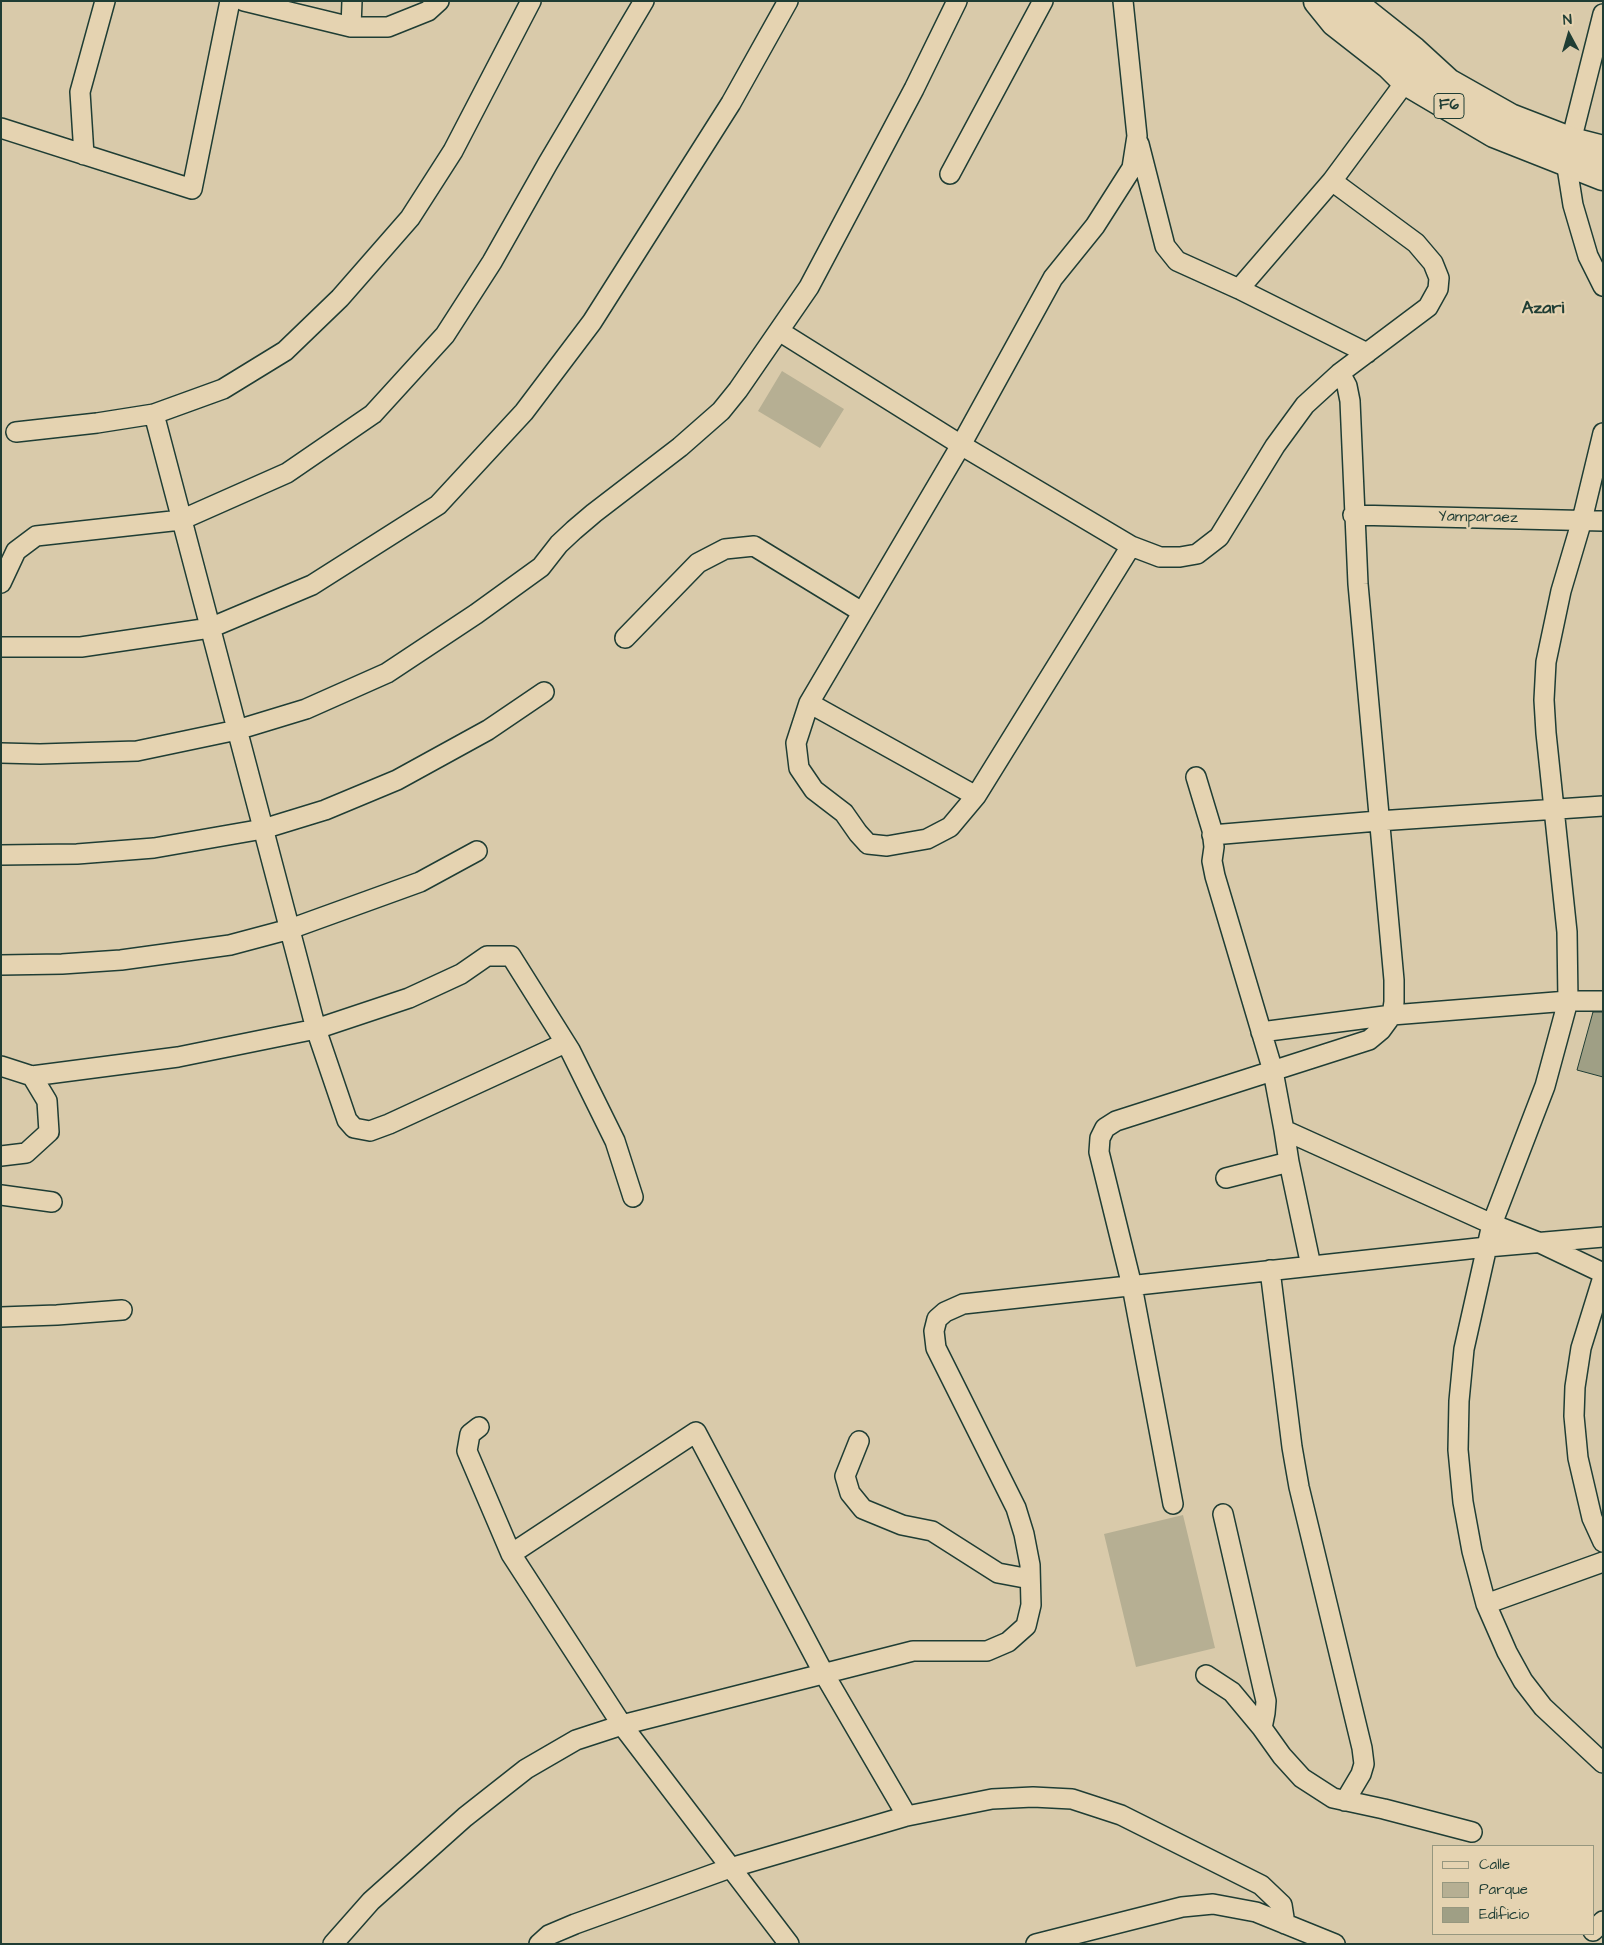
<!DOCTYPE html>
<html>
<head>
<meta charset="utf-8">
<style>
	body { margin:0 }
	#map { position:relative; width:1604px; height:1945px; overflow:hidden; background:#d9caaa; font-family:"Architects Daughter",sans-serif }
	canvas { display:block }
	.frame { position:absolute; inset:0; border:2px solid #1f3d34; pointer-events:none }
	.legend { position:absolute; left:1432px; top:1845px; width:162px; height:90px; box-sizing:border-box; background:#e5d3b1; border:1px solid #96977f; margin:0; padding:6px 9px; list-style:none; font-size:15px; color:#1f3d34 }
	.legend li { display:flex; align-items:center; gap:10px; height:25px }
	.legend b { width:25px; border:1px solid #96977f }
	.north { position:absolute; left:1544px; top:10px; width:50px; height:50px; -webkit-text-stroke:4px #e5d3b1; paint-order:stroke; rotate:354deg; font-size:14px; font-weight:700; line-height:20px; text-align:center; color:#1f3d34 }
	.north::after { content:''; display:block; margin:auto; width:18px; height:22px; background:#1f3d34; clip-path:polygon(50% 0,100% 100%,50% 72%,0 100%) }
</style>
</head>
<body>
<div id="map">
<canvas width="1604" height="1945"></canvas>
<div class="frame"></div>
<ul class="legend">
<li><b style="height:6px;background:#e5d3b1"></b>Calle</li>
<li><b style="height:14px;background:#b6af93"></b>Parque</li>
<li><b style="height:14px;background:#9f9f85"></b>Edificio</li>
</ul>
<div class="north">N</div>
</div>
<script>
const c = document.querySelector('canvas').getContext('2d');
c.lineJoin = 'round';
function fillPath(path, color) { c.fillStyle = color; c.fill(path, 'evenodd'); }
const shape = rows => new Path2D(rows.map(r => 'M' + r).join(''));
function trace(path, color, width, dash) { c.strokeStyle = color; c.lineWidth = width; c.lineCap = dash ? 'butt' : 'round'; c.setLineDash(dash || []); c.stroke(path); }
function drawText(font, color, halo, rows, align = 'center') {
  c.font = font + ' "Architects Daughter",sans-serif'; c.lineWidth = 4.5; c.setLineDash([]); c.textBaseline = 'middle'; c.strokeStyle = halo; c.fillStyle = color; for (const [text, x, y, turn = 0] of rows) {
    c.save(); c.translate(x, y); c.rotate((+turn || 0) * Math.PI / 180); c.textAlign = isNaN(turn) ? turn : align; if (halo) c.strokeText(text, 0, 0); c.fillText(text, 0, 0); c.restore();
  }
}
fillPath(shape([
	[782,371,844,409,820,448,758,411],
	[1183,1515,1215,1648,1136,1667,1104,1534]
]), '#b6af93');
const building = shape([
	[1593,1012,1603,1012,1603,1077,1577,1070,1593,1012]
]);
fillPath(building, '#9f9f85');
trace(building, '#1f3d34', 1);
const minor = shape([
	[244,1,351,27,388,27,428,11,439,1],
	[1123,1,1137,136,1132,168,1095,226,1053,278,961,445,809,703,796,743,799,768,814,790,844,813,858,833,868,844,887,846,927,839,950,827,976,796,1131,546],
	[1603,14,1566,161,1573,205,1588,256,1603,286],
	[351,27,352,1],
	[1,128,192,189,230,1],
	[1139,144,1165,246,1177,261,1239,289,1367,353],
	[84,155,80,92,105,1],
	[950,174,1043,1],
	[1239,289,1332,181,1406,81],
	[779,331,961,445,1131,546,1160,557,1180,557,1197,554,1219,537,1275,446,1305,405,1340,373,1428,307,1438,289,1439,278,1433,263,1416,243,1332,181],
	[154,414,316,1029,347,1120,354,1128,370,1131,389,1124,565,1043],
	[16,432,97,423,154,414,223,389,285,351,340,298,410,218,453,151,531,1],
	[1603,433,1582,520,1561,591,1546,662,1544,700,1546,733,1567,932,1568,1001,1545,1086,1492,1224,1464,1349,1459,1401,1458,1450,1463,1502,1472,1551,1486,1604,1507,1652,1523,1681,1543,1707,1603,1763],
	[1353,515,1603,521],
	[1,583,16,551,36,536,181,520,287,473,373,414,445,335,492,262,548,163,644,1],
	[625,638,698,563,725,549,754,546,862,612],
	[1,647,81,647,210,628,312,585,438,505,524,412,592,322,731,103,788,1],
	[809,703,976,796],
	[1,753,40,754,137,751,237,730,306,709,387,673,476,614,541,567,559,544,574,530,594,513,680,447,721,411,738,390,809,287,914,89,957,1],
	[1196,777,1212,830,1214,847,1212,861,1215,876,1273,1071,1284,1130],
	[1212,835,1378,821,1603,806],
	[1,855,77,854,154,848,263,829,325,810,397,780,488,730,544,692],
	[1,965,62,964,121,960,230,945,290,929,420,882,477,851],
	[1261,1032,1392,1015,1568,1001,1603,1001],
	[1,1066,32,1076,178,1057,316,1029,409,998,461,974,487,956,511,956,570,1050,615,1141,633,1197],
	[1,1156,26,1153,49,1132,47,1101,32,1076],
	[1226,1178,1289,1162],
	[1,1195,52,1202],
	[1311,1266,1289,1162,1284,1130,1492,1224,1538,1242,1603,1273],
	[1270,1270,1292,1447,1299,1487,1362,1748,1364,1764,1361,1774,1345,1801],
	[1603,1277,1581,1348,1575,1387,1574,1416,1578,1458,1592,1518,1603,1542],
	[1,1317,57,1315,122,1310],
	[479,1427,470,1434,467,1451,511,1554,622,1725,789,1944],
	[859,1441,845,1476,850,1493,863,1509,902,1525,932,1531,998,1573,1030,1579],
	[1173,1504,1132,1286,1099,1152,1100,1138,1105,1128,1116,1121,1369,1040,1381,1030,1392,1015,1394,1002,1394,980,1358,584,1350,401,1347,386,1340,373],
	[1223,1514,1266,1701,1265,1713,1262,1728],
	[511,1554,696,1432,823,1672,907,1816],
	[1486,1604,1603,1562],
	[1206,1675,1232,1692,1262,1728,1282,1756,1302,1778,1333,1798,1384,1809,1472,1832],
	[1593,1931,1603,1921],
	[333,1944,371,1901,465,1817,526,1769,576,1740,622,1725,913,1651,987,1651,1008,1642,1026,1626,1031,1605,1030,1565,1024,1534,1016,1508,936,1348,934,1331,937,1319,945,1312,963,1304,1487,1247,1603,1237],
	[539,1944,549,1935,575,1924,730,1868,907,1816,992,1799,1033,1797,1072,1799,1121,1815,1261,1885,1282,1905,1285,1924],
	[1036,1944,1182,1907,1213,1904,1256,1912,1335,1944]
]);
const highway = shape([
	[1318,1,1335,22,1390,65,1406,81,1494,133,1603,176],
	[1350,1,1413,51,1448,83,1510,118,1572,142,1603,150]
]);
trace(minor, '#1f3d34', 22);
trace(highway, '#1f3d34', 31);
trace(minor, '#e5d3b1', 19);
trace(highway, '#e5d3b1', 28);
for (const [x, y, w] of [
	[1449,106,30]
]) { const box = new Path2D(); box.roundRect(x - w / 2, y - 12.5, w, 25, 4); c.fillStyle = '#e5d3b1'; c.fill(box); trace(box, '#1f3d34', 1); }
drawText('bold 15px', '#1f3d34', null, [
	["F6",1449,106]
]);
drawText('16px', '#1f3d34', '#e5d3b1', [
	["Yamparaez",1478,518,1]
]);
drawText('bold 18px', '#1f3d34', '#e5d3b1', [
	["Azari",1543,309]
]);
</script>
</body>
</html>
